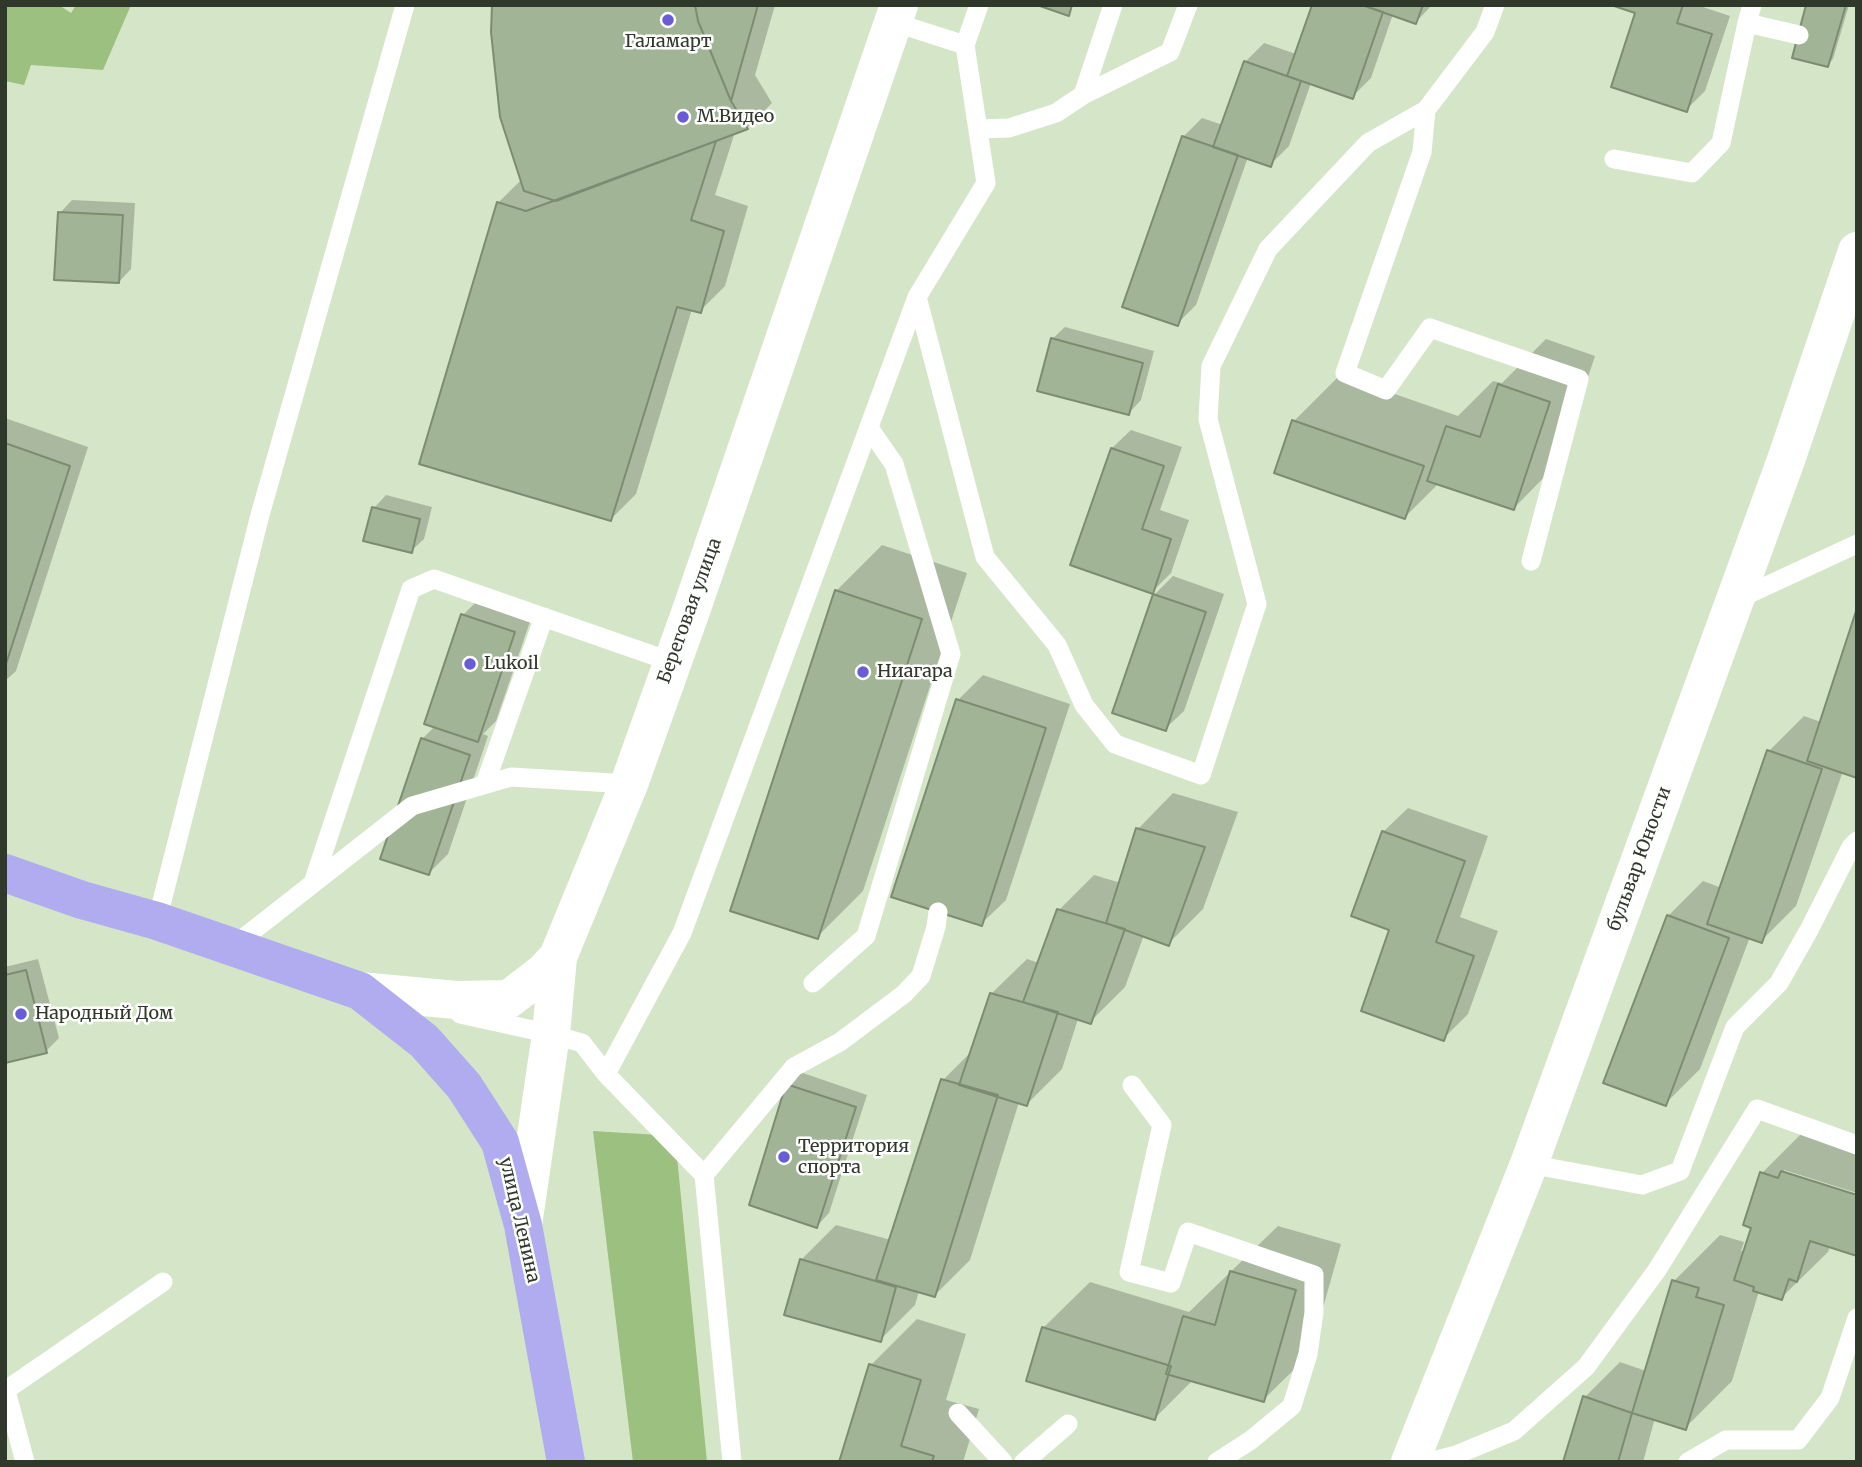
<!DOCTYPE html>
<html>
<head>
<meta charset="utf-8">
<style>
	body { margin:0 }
	#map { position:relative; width:1862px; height:1467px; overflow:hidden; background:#d4e6c7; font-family:Merriweather,serif }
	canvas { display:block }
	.frame { position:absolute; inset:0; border:7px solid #30372b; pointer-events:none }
</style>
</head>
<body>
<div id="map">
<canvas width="1862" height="1467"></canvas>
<div class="frame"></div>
</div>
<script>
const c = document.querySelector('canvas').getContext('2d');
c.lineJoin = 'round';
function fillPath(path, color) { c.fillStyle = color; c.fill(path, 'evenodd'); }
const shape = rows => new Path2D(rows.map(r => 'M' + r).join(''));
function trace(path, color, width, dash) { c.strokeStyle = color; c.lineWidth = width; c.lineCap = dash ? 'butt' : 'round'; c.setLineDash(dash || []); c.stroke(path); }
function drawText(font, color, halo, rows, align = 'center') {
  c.font = font + ' Merriweather,serif'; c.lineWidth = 5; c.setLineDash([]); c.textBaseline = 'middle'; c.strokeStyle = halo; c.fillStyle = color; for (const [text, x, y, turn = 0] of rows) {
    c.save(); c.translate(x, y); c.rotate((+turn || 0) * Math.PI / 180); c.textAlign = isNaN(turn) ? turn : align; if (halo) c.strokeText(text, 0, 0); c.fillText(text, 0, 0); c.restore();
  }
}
fillPath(shape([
	[5,5,59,5,71,13,76,5,131,5,103,70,31,65,24,85,5,81],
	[593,1131,675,1136,707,1462,633,1462]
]), '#9cc080');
fillPath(shape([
	[494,5,775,5,755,75,772,103,747,128,735,132,715,195,748,206,725,286,700,311,692,309,636,494,611,519,421,463,499,202,522,179],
	[1314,5,1432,5,1416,22,1393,14,1371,78,1352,97,1311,83,1289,146,1270,165,1248,157,1196,305,1177,324,1183,137,1202,118,1223,125,1245,62,1264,43,1296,54],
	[1616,5,1697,5,1730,16,1705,91,1686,110,1637,12],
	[1808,5,1849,5,1833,59,1827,65],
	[72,200,135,203,131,269,119,282,60,213],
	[1065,327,1154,351,1141,400,1129,413,1052,339],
	[1546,339,1595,356,1560,461,1514,508,1439,483,1405,517,1294,421,1340,375,1458,416,1493,381,1502,383],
	[5,418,88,447,16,671,5,681],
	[1131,430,1182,447,1160,510,1189,520,1171,573,1152,592,1112,448],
	[386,495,432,507,424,539,411,551,374,508],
	[882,545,967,573,863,891,817,937,836,591],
	[1173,576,1224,594,1184,711,1165,729,1154,595],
	[482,596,533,613,496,721,483,734,488,736,448,854,429,873,422,739,435,726,463,615],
	[983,675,1070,704,1006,900,981,924,958,700],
	[1804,716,1821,722,1843,771,1796,906,1761,941,1750,937,1700,1069,1665,1104,1668,916,1703,881,1722,888,1769,751],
	[1173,793,1238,812,1203,909,1168,944,1144,935,1125,987,1090,1022,1078,1019,1062,1069,1027,1104,1019,1102,970,1260,935,1295,919,1291,915,1305,880,1340,801,1260,836,1225,891,1240,943,1080,973,1050,991,994,1027,959,1039,963,1059,910,1094,875,1121,883,1138,829],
	[1408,808,1488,836,1460,917,1498,931,1468,1014,1443,1039,1392,929,1383,832],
	[38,959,59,1038,46,1051,5,1061,5,967],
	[800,1072,867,1095,829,1213,817,1226,788,1084],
	[1828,1125,1857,1135,1857,1193,1784,1170,1783,1173,1830,1246,1828,1252,1781,1298,1759,1291,1732,1381,1685,1428,1655,1418,1643,1462,1565,1462,1585,1397,1620,1362,1646,1371,1674,1281,1720,1235,1744,1242,1741,1251,1745,1251,1753,1226,1762,1173,1808,1127],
	[1278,1226,1341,1244,1310,1354,1263,1400,1193,1380,1155,1418,1043,1328,1090,1282,1189,1312],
	[917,1319,966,1334,946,1400,979,1409,963,1462,841,1462,871,1365]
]), '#0003');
const building = shape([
	[492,5,695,5,698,21,731,101,748,129,556,201,524,191,500,117,491,32,492,5],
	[695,5,758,5,731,101,698,21,695,5],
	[1037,5,1072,5,1069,16,1037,5],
	[1312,5,1362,5,1383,12,1353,99,1287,76,1312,5],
	[1362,5,1423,5,1416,24,1362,5],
	[1611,5,1683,5,1677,23,1712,34,1687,112,1611,87,1635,13,1611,5],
	[1806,5,1846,5,1828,67,1792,58,1806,5],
	[1244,61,1301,81,1271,167,1213,147,1244,61],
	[1182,136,1238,155,1178,326,1122,307,1182,136],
	[716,141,691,220,724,231,701,313,677,307,611,521,419,464,497,202,526,211,716,141],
	[58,212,123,215,119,283,54,280,58,212],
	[1051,338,1143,363,1129,415,1037,391,1051,338],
	[1498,384,1550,402,1514,510,1427,481,1446,426,1480,437,1498,384],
	[1292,420,1424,466,1405,519,1274,473,1292,420],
	[5,443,70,466,5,667,5,443],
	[1111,448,1164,466,1142,529,1171,539,1153,594,1070,565,1111,448],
	[372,507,420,519,412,553,363,541,372,507],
	[835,590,922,619,818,939,730,911,835,590],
	[1153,594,1206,612,1166,731,1112,713,1153,594],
	[1857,608,1857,778,1807,761,1857,608],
	[461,614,515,632,478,742,424,724,461,614],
	[956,699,1046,728,982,926,891,897,956,699],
	[421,738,470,755,429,875,380,859,421,738],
	[1767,750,1822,769,1762,943,1707,924,1767,750],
	[1136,828,1205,847,1169,946,1106,923,1136,828],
	[1382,831,1465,861,1436,942,1474,956,1444,1041,1361,1011,1389,930,1351,916,1382,831],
	[1057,909,1125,929,1091,1024,1023,1002,1057,909],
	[1667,915,1729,938,1666,1106,1603,1083,1667,915],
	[26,970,47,1053,5,1063,5,975,26,970],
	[990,993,1058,1012,1027,1106,959,1085,990,993],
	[941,1079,998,1095,935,1297,876,1280,941,1079],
	[786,1084,856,1107,817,1228,749,1205,786,1084],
	[1781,1171,1857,1195,1857,1256,1810,1241,1797,1282,1789,1279,1782,1300,1753,1291,1754,1287,1734,1280,1751,1228,1743,1225,1760,1172,1778,1178,1781,1171],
	[800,1259,896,1287,881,1342,784,1315,800,1259],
	[1230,1271,1296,1290,1264,1402,1166,1374,1183,1316,1215,1325,1230,1271],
	[1672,1280,1699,1288,1696,1297,1724,1305,1686,1430,1632,1413,1672,1280],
	[1042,1327,1171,1366,1155,1420,1026,1381,1042,1327],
	[869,1364,921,1380,901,1446,934,1456,932,1462,839,1462,869,1364],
	[1583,1396,1632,1413,1618,1462,1563,1462,1583,1396]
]);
fillPath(building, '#a2b496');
trace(building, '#7c8c70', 2);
trace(shape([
	[1752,5,1747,23,1799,35],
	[893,22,965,45],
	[1083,95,1170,52,1188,5],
	[1426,110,1422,152,1345,373,1386,390,1430,328,1579,379,1531,561],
	[978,129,1009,128,1056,113,1083,95,1113,5],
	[1614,159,1692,173,1721,143,1747,23],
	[917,297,985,557,1057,645,1084,705,1115,744,1201,775,1257,604,1208,419,1211,366,1268,249,1368,143,1426,110,1485,32,1495,5],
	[1738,599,1857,544],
	[485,784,544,617],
	[313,883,411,589,434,579,672,662],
	[157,921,260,515,405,5],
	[232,947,412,806,511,777,629,784],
	[813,983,866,936,951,654,894,464,869,428],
	[460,1014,551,1034,582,1043,606,1074,704,1175,732,1462],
	[606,1074,682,933,917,297,986,183,965,45,979,5],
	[1132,1085,1162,1125,1129,1272,1171,1283,1188,1232,1314,1275,1314,1312,1308,1354,1292,1406,1251,1440,1217,1462],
	[1529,1164,1642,1185,1680,1171,1735,1027,1779,983,1809,930,1851,847,1857,841],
	[704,1175,794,1067,840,1042,904,994,921,976,936,927,938,912],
	[5,1387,25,1462],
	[6,1390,163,1282],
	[958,1413,1003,1462],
	[1024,1462,1068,1424],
	[1429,1462,1456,1455,1514,1431,1586,1367,1657,1270,1757,1109,1857,1145],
	[1688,1462,1726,1440,1798,1440,1830,1398,1857,1318]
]), '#fff', 19);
trace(shape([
	[1410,1462,1529,1164,1786,460,1857,251]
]), '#fff', 38);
trace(shape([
	[360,991,456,1000,509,999,544,972,558,957],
	[523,1225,551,1034,558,957,629,784,692,608,899,5]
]), '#fff', 38);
trace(shape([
	[5,873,82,900,157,921,360,991,424,1041,464,1086,500,1142,523,1225,566,1462]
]), '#b0acef', 38);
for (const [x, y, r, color] of [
	[668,20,7,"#695dd7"],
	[683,117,7,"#695dd7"],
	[470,664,7,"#695dd7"],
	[863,672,7,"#695dd7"],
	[21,1014,7,"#695dd7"],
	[784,1157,7,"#695dd7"]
]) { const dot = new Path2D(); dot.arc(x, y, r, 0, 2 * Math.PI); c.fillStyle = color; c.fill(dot); trace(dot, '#fff', 2.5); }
drawText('18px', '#30372b', '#fff', [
	["Галамарт",668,42,"center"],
	["М.Видео",697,117],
	["Lukoil",484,664],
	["Ниагара",877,672],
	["Народный Дом",35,1014],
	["Территория",798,1147],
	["спорта",798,1168]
], 'left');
drawText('18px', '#30372b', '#fff', [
	["Береговая улица",690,611,-70],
	["бульвар Юности",1640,859,-70],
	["улица Ленина",519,1220,77]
]);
</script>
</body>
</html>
